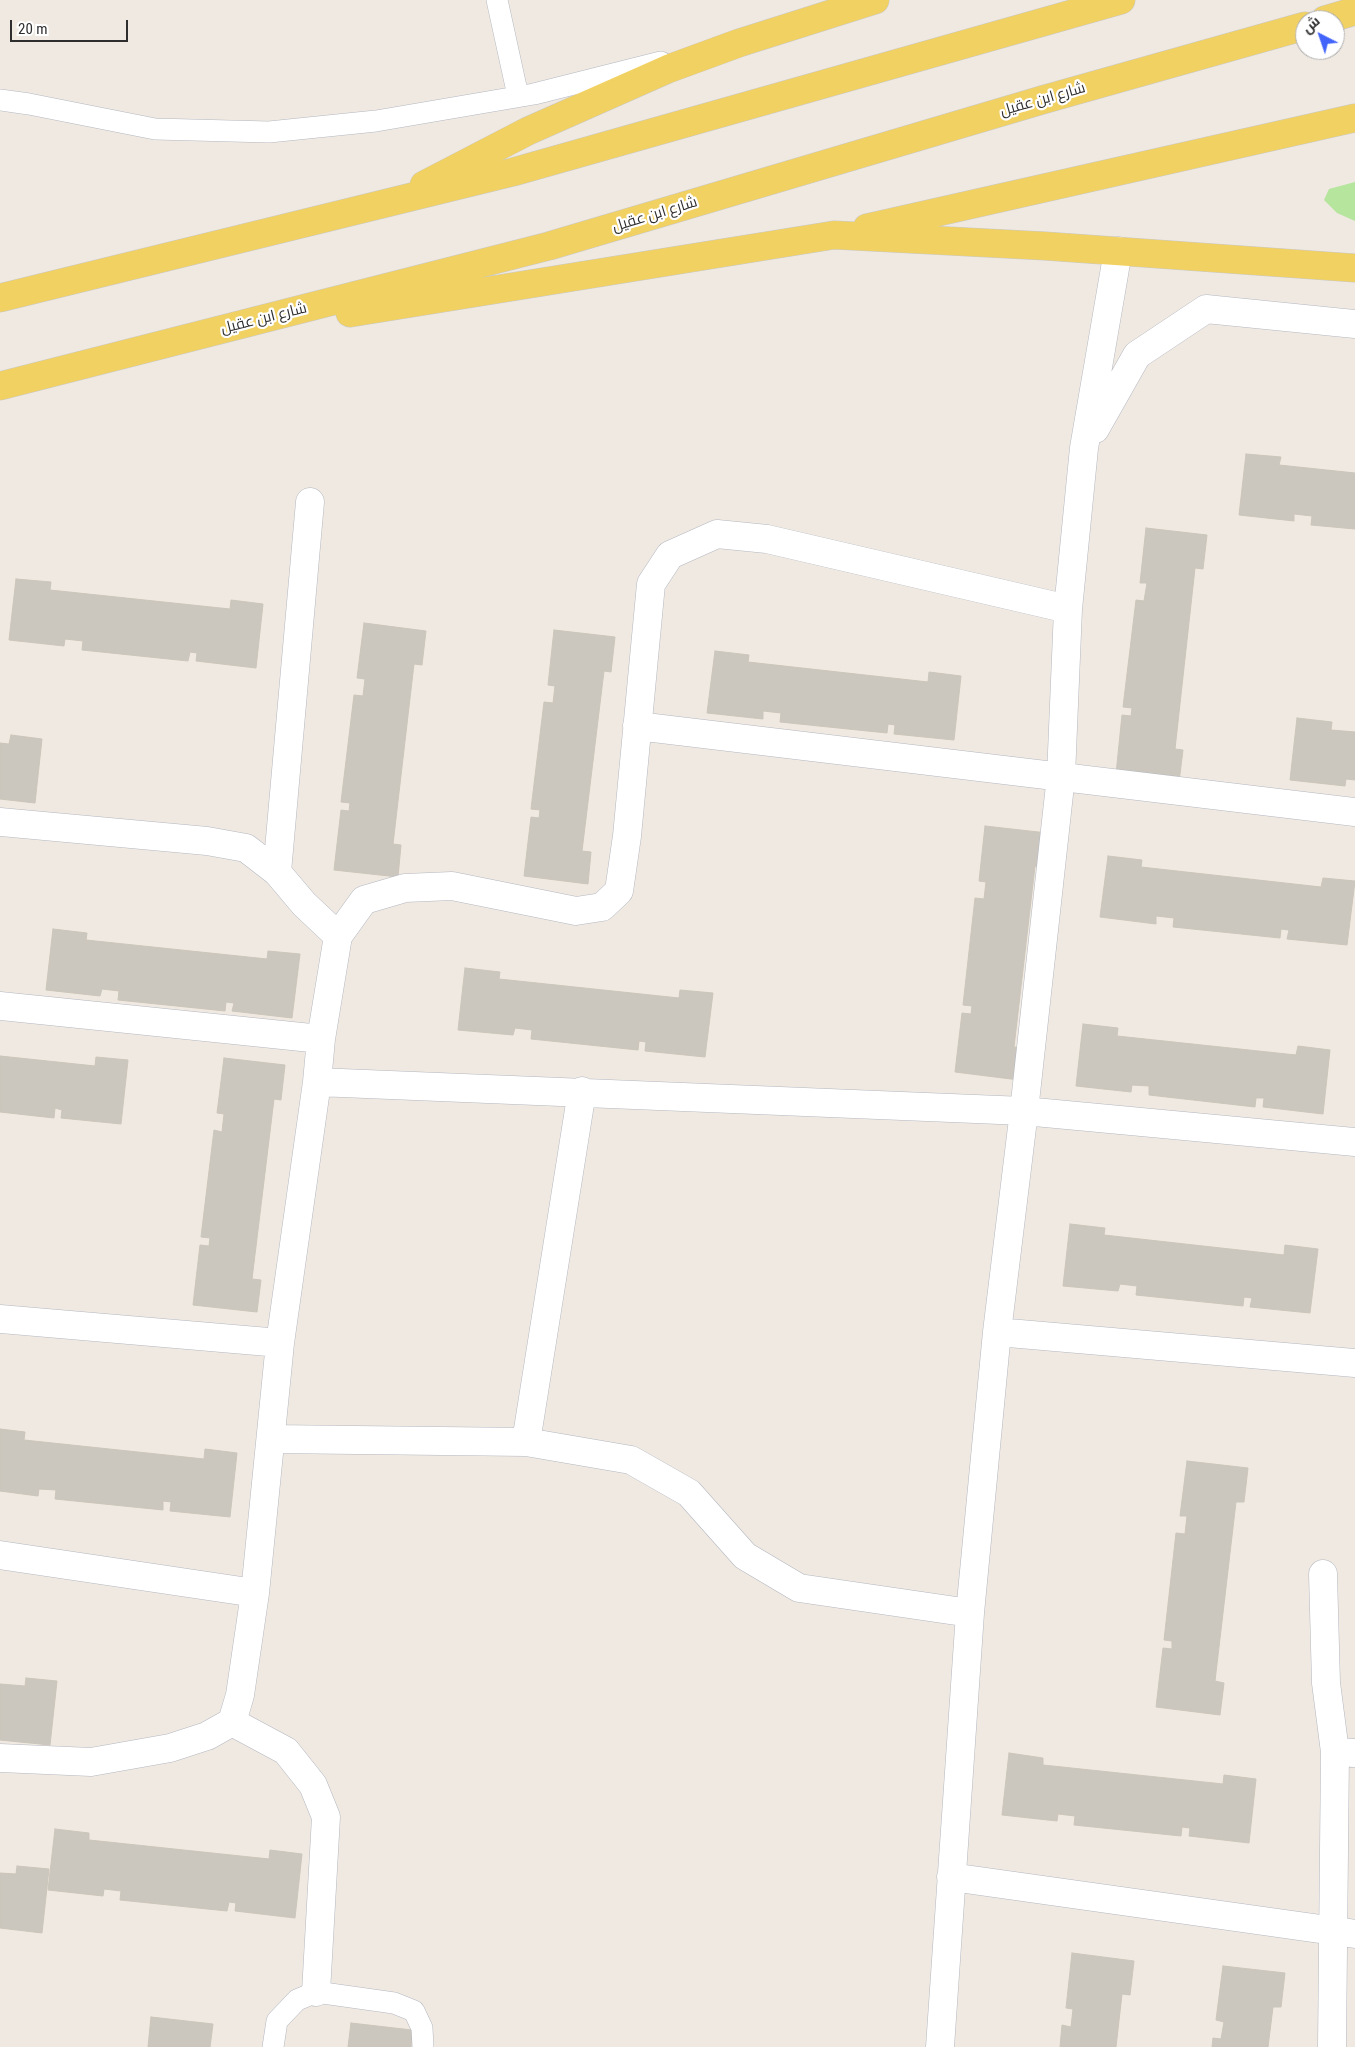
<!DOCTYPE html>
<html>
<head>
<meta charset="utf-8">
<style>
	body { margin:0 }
	#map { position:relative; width:1355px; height:2047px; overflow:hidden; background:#efe9e1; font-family:"Roboto Condensed",Cairo,sans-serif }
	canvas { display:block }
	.north { position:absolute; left:1295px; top:10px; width:50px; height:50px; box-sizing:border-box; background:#fff; border:1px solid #ababab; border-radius:50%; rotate:319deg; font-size:14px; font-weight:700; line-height:20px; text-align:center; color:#2e2e2e }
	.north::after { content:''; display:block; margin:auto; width:18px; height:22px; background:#4264fb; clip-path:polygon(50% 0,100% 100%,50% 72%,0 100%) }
	.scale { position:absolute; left:10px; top:20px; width:118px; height:22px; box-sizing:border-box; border:2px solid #2e2e2e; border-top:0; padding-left:6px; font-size:15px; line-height:18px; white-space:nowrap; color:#2e2e2e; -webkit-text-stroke:4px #fff; paint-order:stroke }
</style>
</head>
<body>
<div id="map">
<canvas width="1355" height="2047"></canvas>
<div class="north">ش</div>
<div class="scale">20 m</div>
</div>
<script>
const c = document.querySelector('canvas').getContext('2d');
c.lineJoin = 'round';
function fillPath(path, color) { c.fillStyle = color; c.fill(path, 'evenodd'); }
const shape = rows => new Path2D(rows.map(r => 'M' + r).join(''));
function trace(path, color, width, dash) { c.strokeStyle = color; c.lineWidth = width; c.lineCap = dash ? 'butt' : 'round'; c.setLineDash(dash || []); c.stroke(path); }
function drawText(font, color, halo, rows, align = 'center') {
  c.font = font + ' "Roboto Condensed",Cairo,sans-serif'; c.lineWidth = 4.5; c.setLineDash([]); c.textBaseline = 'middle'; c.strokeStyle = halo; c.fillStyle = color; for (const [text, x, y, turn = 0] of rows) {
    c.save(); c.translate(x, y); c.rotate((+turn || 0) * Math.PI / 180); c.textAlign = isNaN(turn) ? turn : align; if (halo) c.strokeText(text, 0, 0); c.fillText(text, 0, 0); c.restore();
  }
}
fillPath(shape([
	[1355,182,1355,221,1337,213,1324,200,1329,189]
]), '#b6e59e');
const building = shape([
	[1246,454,1281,457,1279,465,1355,473,1355,529,1311,525,1312,516,1294,514,1294,521,1239,515,1246,454],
	[1146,528,1207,535,1203,569,1195,568,1175,749,1183,750,1179,782,1116,774,1122,715,1131,716,1132,708,1123,707,1136,600,1144,601,1147,583,1140,583,1146,528],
	[16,579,51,582,50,590,230,609,231,600,263,604,256,668,196,661,197,653,190,652,188,661,82,650,83,641,65,639,64,646,9,640,16,579],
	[364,623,426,631,422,665,414,664,393,844,401,845,398,877,334,870,341,810,349,811,350,803,341,802,354,695,363,696,365,679,357,678,364,623],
	[554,630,615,637,611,672,604,671,582,851,591,852,588,884,524,876,531,817,539,818,540,810,531,809,544,702,553,703,555,686,548,685,554,630],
	[715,651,749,655,748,662,928,682,929,672,961,676,954,740,894,734,895,725,888,724,887,733,780,722,781,713,763,711,763,719,707,713,715,651],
	[1297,718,1332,722,1331,730,1355,732,1355,780,1346,779,1345,786,1290,780,1297,718],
	[11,735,42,739,35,803,0,799,0,743,9,744,11,735],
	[985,826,1047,833,1043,867,1035,866,1014,1047,1023,1048,1019,1080,955,1072,962,1013,971,1014,972,1006,963,1005,975,898,984,899,986,882,979,881,985,826],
	[1108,856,1142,860,1141,867,1321,887,1323,878,1355,881,1347,945,1287,939,1289,930,1281,929,1280,938,1173,927,1174,918,1156,916,1156,924,1100,917,1108,856],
	[53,929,87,933,86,940,267,959,268,951,300,954,292,1018,232,1011,234,1003,226,1002,225,1011,118,1000,119,991,102,989,100,996,46,990,53,929],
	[465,968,500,972,499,979,679,998,680,990,713,993,705,1057,645,1051,646,1042,639,1041,638,1050,531,1039,532,1030,515,1028,513,1035,458,1030,465,968],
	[1083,1024,1118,1028,1117,1036,1296,1055,1298,1046,1330,1050,1323,1114,1263,1107,1264,1098,1256,1098,1255,1107,1149,1095,1149,1086,1132,1085,1131,1092,1076,1086,1083,1024],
	[0,1056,95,1066,96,1057,128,1060,121,1124,61,1118,62,1110,55,1108,54,1118,0,1112,0,1056],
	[224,1058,285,1065,281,1100,274,1099,252,1279,261,1280,257,1312,193,1305,200,1245,209,1246,210,1238,201,1237,214,1130,222,1132,224,1114,217,1113,224,1058],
	[1070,1224,1105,1228,1104,1235,1284,1255,1285,1245,1318,1249,1310,1313,1250,1307,1252,1298,1244,1297,1243,1306,1136,1295,1137,1286,1120,1284,1118,1291,1063,1286,1070,1224],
	[0,1429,25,1432,24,1440,204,1459,205,1449,237,1453,230,1517,170,1511,171,1502,163,1501,163,1510,55,1499,56,1490,39,1489,38,1496,0,1491,0,1429],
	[1187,1461,1248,1468,1244,1502,1236,1502,1215,1681,1224,1683,1220,1715,1156,1707,1163,1648,1172,1649,1172,1641,1164,1640,1176,1533,1185,1534,1187,1516,1180,1516,1187,1461],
	[26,1678,57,1681,50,1745,0,1740,0,1684,25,1686,26,1678],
	[1009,1753,1043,1758,1043,1765,1223,1784,1224,1775,1256,1779,1249,1843,1189,1836,1190,1828,1182,1827,1181,1836,1074,1825,1075,1816,1058,1814,1057,1821,1002,1815,1009,1753],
	[55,1829,89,1833,89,1840,269,1859,270,1850,302,1854,295,1918,235,1911,236,1903,229,1902,227,1911,120,1900,121,1891,104,1889,103,1896,48,1890,55,1829],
	[17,1866,49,1869,42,1933,0,1928,0,1873,16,1874,17,1866],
	[1072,1953,1134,1961,1130,1995,1122,1994,1116,2047,1060,2047,1062,2025,1071,2027,1073,2009,1066,2008,1072,1953],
	[1223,1966,1285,1973,1281,2007,1273,2007,1268,2047,1212,2047,1213,2038,1221,2039,1224,2022,1216,2020,1223,1966],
	[151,2017,213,2024,210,2047,148,2047,151,2017],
	[351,2023,412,2030,411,2047,348,2047,351,2023]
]);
fillPath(building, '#cbc7bf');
trace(building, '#cbc5ba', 1);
const lane = shape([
	[497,0,518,96],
	[0,100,29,104,155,129,269,132,376,121,534,94,661,62],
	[273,2047,277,2021,297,2000,316,1992,394,2003,414,2011,422,2028,423,2047]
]);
const street = shape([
	[1095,429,1137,355,1206,309,1355,324],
	[637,726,1355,812],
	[0,822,207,841,246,848,277,872,304,904,338,936],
	[277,872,310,502],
	[0,1006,321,1039],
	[317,1082,1024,1111,1355,1142],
	[0,1319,280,1343],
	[997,1332,1355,1363],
	[271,1439,526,1442,631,1460,689,1493,745,1556,799,1588,970,1613],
	[526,1442,582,1091],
	[0,1555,255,1593],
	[1323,1574,1326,1683,1335,1752],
	[232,1722,286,1751,313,1785,326,1817,316,1992],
	[0,1758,91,1762,170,1748,207,1736,232,1722,240,1695,255,1593,280,1343,317,1082,321,1039,338,936,364,900,405,888,452,886,576,911,602,907,619,891,627,836,651,584,670,555,717,534,767,539,1068,609],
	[951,1877,1355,1934],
	[940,2047,970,1613,997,1332,1024,1111,1061,776,1068,609,1084,448,1118,251],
	[1332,2047,1335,1752,1355,1753]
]);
const primary = shape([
	[1325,20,1355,11],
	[424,185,528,131,668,69,739,43,875,0],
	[867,228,1355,118],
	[0,298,513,172,1121,0],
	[350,313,834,235,1045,246,1355,268],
	[0,386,549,246,1042,100,1305,26]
]);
trace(lane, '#b4b7c1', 22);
trace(street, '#b4b7c1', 29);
trace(primary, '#c9c9c9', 29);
trace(lane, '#fff', 21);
trace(street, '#fff', 28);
trace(primary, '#f2d163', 28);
drawText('15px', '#2e2e2e', '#fff', [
	["شارع ابن عقيل",1043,100,-16],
	["شارع ابن عقيل",655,215,-17],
	["شارع ابن عقيل",264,319,-14]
]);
</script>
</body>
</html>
